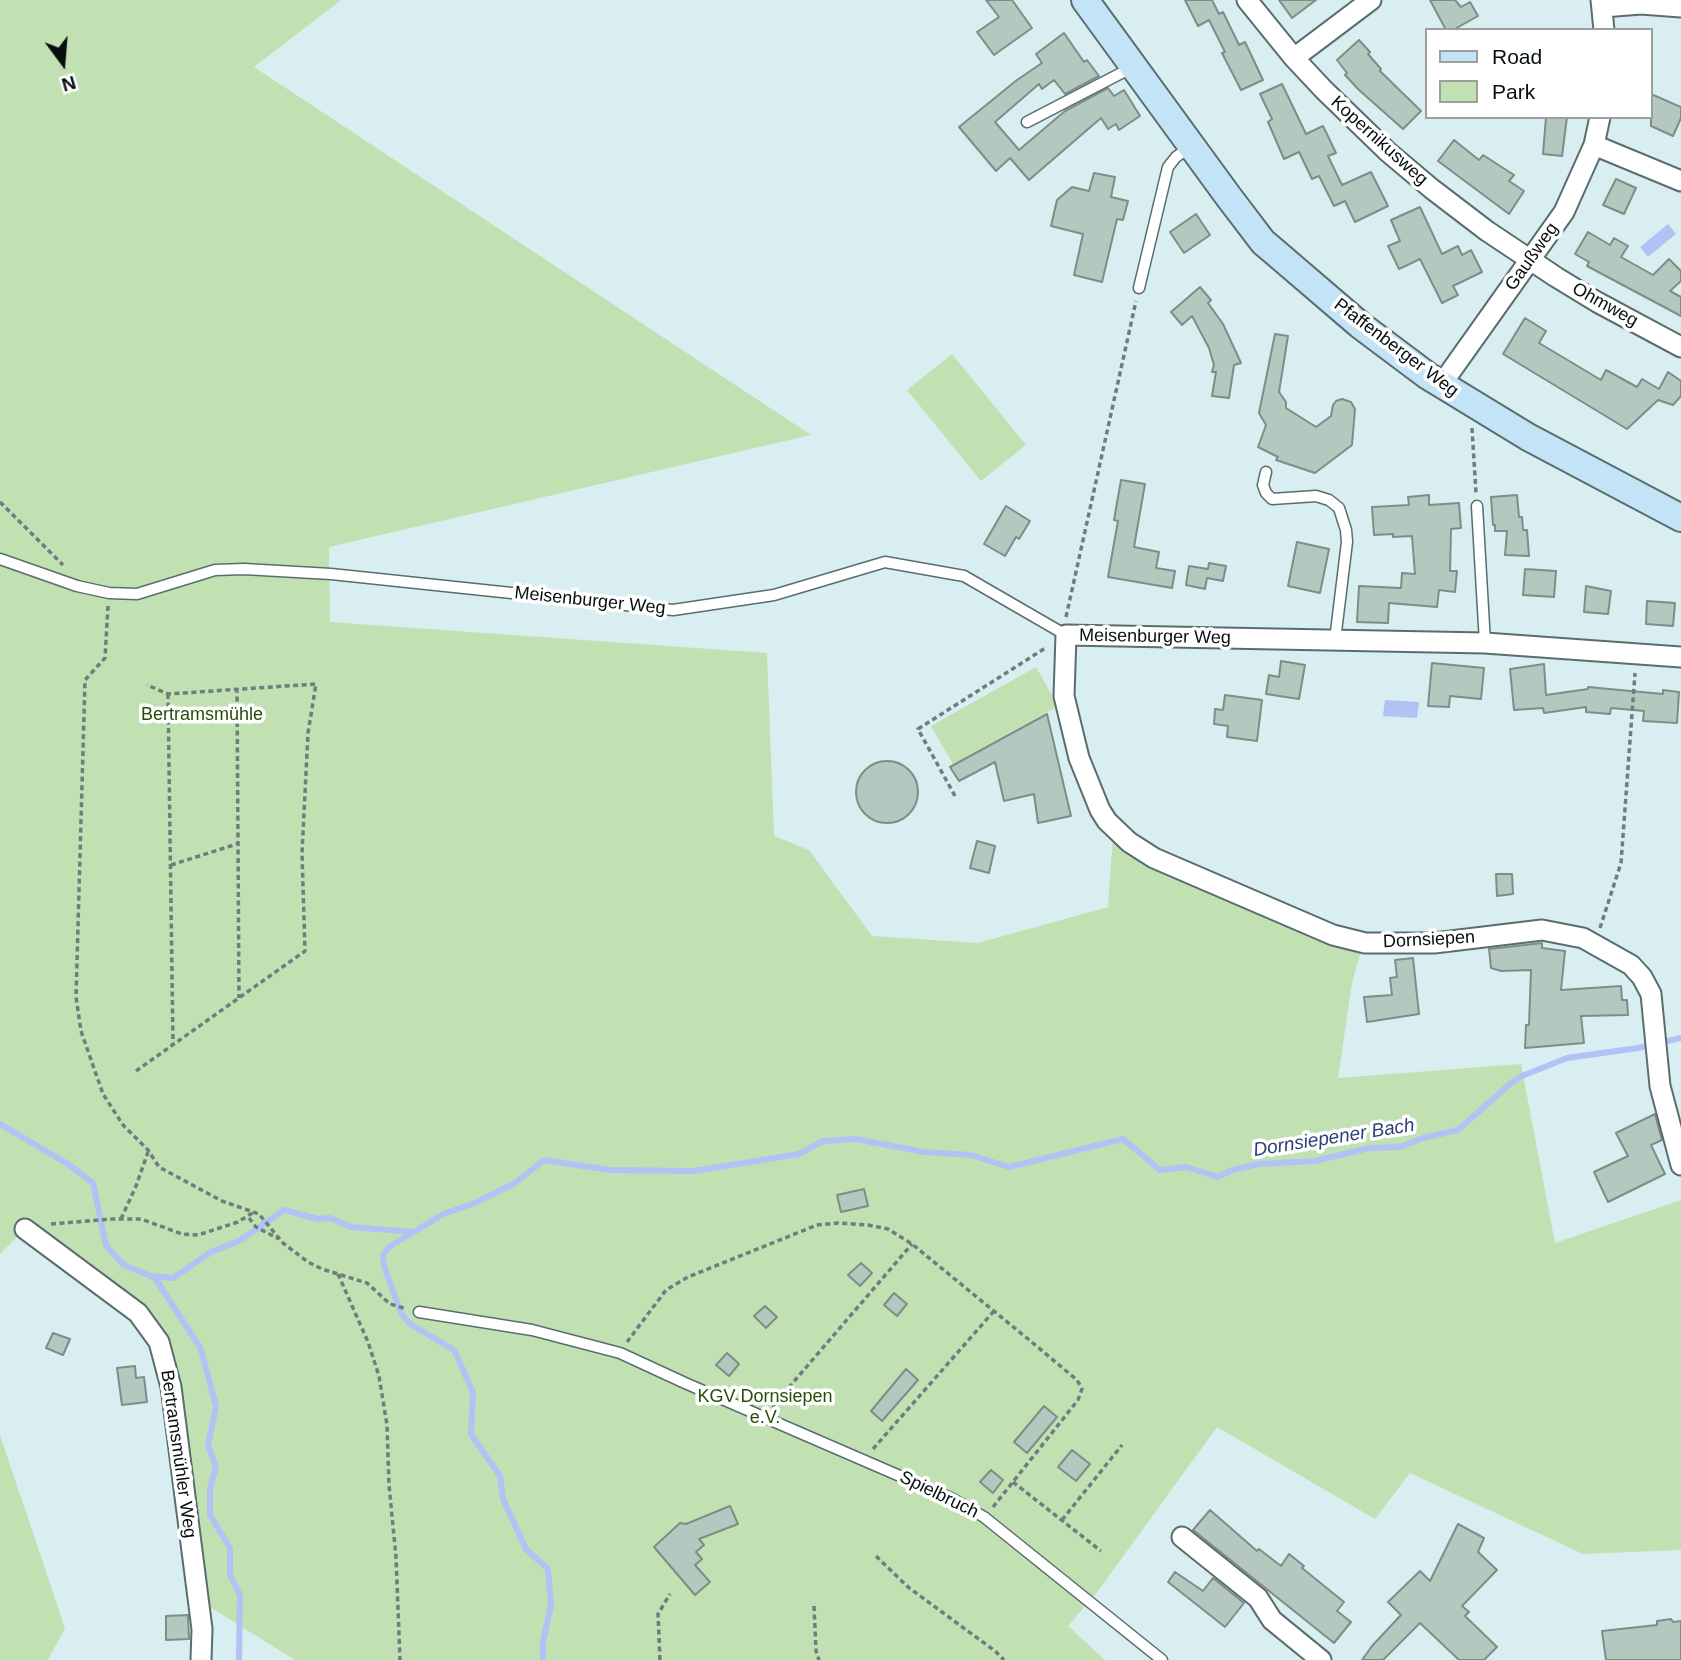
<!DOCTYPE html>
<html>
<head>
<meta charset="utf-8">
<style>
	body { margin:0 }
	#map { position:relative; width:1681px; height:1660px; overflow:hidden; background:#d8eef0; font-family:Helvetica,sans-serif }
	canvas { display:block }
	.legend { position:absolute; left:1425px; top:28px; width:228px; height:91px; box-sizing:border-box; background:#fff; border:2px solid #9b9f9f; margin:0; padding:9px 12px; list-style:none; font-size:21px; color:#060e0e }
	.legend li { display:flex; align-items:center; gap:14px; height:35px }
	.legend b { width:35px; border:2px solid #9b9f9f }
	.north { position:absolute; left:28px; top:28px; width:70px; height:70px; -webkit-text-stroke:5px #fff; paint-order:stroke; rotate:164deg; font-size:19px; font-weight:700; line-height:28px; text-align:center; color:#060e0e }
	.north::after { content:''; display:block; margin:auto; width:24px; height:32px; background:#060e0e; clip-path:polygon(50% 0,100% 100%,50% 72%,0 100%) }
</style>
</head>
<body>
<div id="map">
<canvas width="1681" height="1660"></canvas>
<ul class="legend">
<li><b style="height:9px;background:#c2e4f6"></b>Road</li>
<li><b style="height:19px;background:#c2e1b2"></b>Park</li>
</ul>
<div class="north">N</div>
</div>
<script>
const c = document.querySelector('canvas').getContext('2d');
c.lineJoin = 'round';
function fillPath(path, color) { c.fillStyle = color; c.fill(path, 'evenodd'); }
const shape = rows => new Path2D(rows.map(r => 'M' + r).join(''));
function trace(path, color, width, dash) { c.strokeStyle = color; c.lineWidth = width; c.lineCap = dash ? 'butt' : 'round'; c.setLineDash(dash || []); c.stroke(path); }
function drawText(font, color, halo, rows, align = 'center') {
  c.font = font + ' Helvetica,sans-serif'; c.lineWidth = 7; c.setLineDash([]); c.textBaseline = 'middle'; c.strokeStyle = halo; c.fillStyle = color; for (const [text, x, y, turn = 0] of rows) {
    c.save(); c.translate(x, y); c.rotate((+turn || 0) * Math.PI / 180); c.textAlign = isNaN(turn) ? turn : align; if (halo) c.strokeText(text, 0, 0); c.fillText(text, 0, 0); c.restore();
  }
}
fillPath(shape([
	[0,0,341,0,254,67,811,435,329,547,330,622,767,653,774,836,809,850,872,936,978,943,1108,907,1113,836,1151,867,1361,951,1352,983,1338,1078,1521,1064,1555,1243,1681,1200,1681,1550,1583,1554,1410,1473,1375,1519,1217,1427,1098,1591,1068,1626,1105,1660,295,1660,205,1604,164,1333,20,1234,0,1254],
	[952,354,1026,445,981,481,907,390],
	[1036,667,1058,706,953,764,931,726],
	[0,1435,65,1628,48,1660,0,1660]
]), '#c2e1b2');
fillPath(shape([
	[1668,224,1676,234,1648,257,1640,247],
	[1385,700,1419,702,1417,718,1383,716]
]), '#b1c2f4');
trace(shape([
	[0,1124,68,1164,93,1183,106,1246,124,1265,155,1278,201,1349,216,1406,208,1446,216,1466,210,1489,210,1515,230,1548,230,1575,240,1595,239,1660],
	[414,1232,390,1246,383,1255,384,1266,401,1313,410,1324,454,1350,473,1392,471,1434,500,1476,503,1499,526,1549,548,1569,551,1605,543,1642,543,1660],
	[151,1276,173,1278,211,1252,239,1241,284,1210,318,1219,330,1218,351,1227,414,1232,443,1214,475,1203,515,1183,544,1160,610,1170,694,1171,799,1154,823,1141,856,1139,924,1152,971,1155,1009,1167,1123,1139,1160,1170,1186,1167,1218,1177,1232,1170,1259,1164,1315,1161,1369,1148,1400,1147,1423,1138,1458,1130,1512,1082,1522,1076,1567,1058,1638,1048,1681,1038]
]), '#b1c2f4', 6);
const building = shape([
	[986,0,1012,0,1032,28,994,55,977,32,999,17,986,0],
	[1185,0,1212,0,1219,14,1223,12,1239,45,1245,42,1263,80,1241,90,1222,53,1225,52,1209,20,1198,26,1185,0],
	[1279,0,1316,0,1292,18,1279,0],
	[1430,0,1455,0,1461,7,1470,2,1478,16,1453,30,1446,30,1430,0],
	[1064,33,1084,62,1087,60,1099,76,1065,94,1054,80,1042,89,1039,84,995,122,1019,150,1065,111,1108,88,1114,96,1124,90,1140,116,1119,130,1116,124,1108,129,1101,118,1029,180,1010,158,996,171,959,127,1017,80,1042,63,1036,54,1064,33],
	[1359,40,1370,52,1368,54,1381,69,1380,71,1421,111,1403,129,1359,90,1345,75,1347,73,1337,60,1359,40],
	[1282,84,1306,134,1323,126,1336,153,1328,156,1342,185,1371,172,1388,206,1355,222,1345,201,1334,206,1319,176,1312,179,1299,152,1284,159,1268,122,1272,119,1260,94,1282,84],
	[1651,94,1681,107,1681,118,1673,136,1651,126,1651,94],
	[1546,117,1567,117,1562,156,1543,154,1546,117],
	[1454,140,1479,160,1483,155,1514,175,1509,181,1524,191,1509,214,1438,161,1454,140],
	[1094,173,1115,177,1111,197,1128,201,1123,220,1117,219,1102,282,1074,275,1083,234,1051,226,1057,200,1072,187,1089,191,1094,173],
	[1616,179,1636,188,1624,214,1603,205,1616,179],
	[1420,207,1442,254,1458,246,1462,255,1471,250,1482,272,1453,286,1458,295,1442,303,1420,259,1399,269,1388,246,1400,241,1391,220,1420,207],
	[1196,214,1210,235,1184,253,1170,232,1196,214],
	[1588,232,1610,245,1614,238,1628,246,1621,257,1653,275,1669,259,1681,271,1681,281,1670,291,1681,297,1681,316,1587,266,1589,262,1575,254,1588,232],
	[1200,287,1211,300,1208,303,1223,324,1241,363,1234,365,1229,398,1212,396,1216,372,1212,372,1214,365,1209,348,1192,316,1182,325,1171,312,1200,287],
	[1525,318,1546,331,1539,343,1601,380,1606,370,1637,387,1642,379,1659,389,1668,372,1681,381,1681,396,1673,405,1658,400,1627,429,1503,354,1525,318],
	[1275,334,1288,336,1279,392,1286,402,1286,408,1316,427,1331,416,1333,405,1336,401,1342,399,1351,402,1355,409,1352,445,1315,473,1276,460,1278,457,1258,447,1266,425,1259,413,1275,334],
	[1121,480,1145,484,1134,547,1159,552,1156,568,1175,571,1172,588,1108,577,1118,521,1114,520,1121,480],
	[1429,495,1429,505,1459,503,1461,528,1451,529,1450,571,1457,571,1455,592,1439,590,1437,607,1389,603,1388,623,1357,622,1359,586,1401,588,1402,573,1415,574,1412,536,1393,537,1393,534,1374,535,1372,507,1409,505,1408,497,1429,495],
	[1517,495,1519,517,1522,517,1523,530,1527,530,1529,556,1505,555,1507,531,1495,531,1495,525,1493,525,1491,497,1517,495],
	[1006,506,1030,521,1019,539,1016,537,1005,556,984,544,1006,506],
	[1297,542,1329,549,1320,593,1288,586,1297,542],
	[1209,563,1226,566,1223,581,1207,578,1205,589,1186,585,1189,566,1208,569,1209,563],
	[1525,569,1556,571,1554,597,1523,595,1525,569],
	[1586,586,1611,591,1608,614,1584,612,1586,586],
	[1647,601,1675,603,1673,626,1646,624,1647,601],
	[1281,661,1305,665,1299,699,1266,694,1269,675,1279,677,1281,661],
	[1432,663,1484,668,1481,699,1450,696,1449,707,1428,706,1432,663],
	[1544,664,1546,695,1588,689,1588,687,1663,694,1663,690,1679,692,1677,723,1643,721,1644,711,1611,708,1610,714,1586,712,1586,707,1544,713,1543,708,1514,710,1510,669,1544,664],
	[1225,695,1262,700,1257,741,1227,737,1228,726,1214,724,1215,709,1223,710,1225,695],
	[1047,714,1071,816,1038,823,1034,794,1004,801,995,762,959,781,950,767,1047,714],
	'856 792a31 31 0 1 1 62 0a31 31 0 1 1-62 0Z',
	[977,841,995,846,989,873,970,868,977,841],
	[1496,874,1512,874,1513,894,1497,896,1496,874],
	[1542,943,1542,948,1565,951,1561,990,1621,986,1622,1000,1627,1000,1628,1015,1581,1016,1584,1043,1525,1048,1526,1025,1529,1025,1531,970,1501,971,1491,968,1489,949,1542,943],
	[1413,958,1419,1014,1367,1022,1364,997,1392,995,1390,978,1397,977,1395,960,1413,958],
	[1655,1114,1662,1140,1651,1145,1665,1174,1608,1202,1594,1172,1628,1156,1616,1133,1655,1114],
	[864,1189,868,1206,841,1212,837,1195,864,1189],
	[861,1263,872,1273,860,1286,848,1275,861,1263],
	[894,1293,907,1304,897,1316,884,1305,894,1293],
	[765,1306,777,1317,766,1328,754,1316,765,1306],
	[53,1333,70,1339,63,1355,46,1348,53,1333],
	[727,1353,739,1364,729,1376,716,1365,727,1353],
	[135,1366,136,1378,144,1377,147,1402,122,1405,117,1368,135,1366],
	[906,1369,918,1380,882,1421,871,1411,906,1369],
	[1044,1406,1057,1417,1027,1453,1014,1442,1044,1406],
	[1072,1450,1090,1464,1076,1481,1058,1467,1072,1450],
	[991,1470,1003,1480,993,1493,980,1482,991,1470],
	[730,1506,738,1524,699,1539,704,1545,696,1552,702,1559,695,1565,710,1582,695,1595,654,1547,680,1523,686,1524,730,1506],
	[1210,1510,1257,1551,1259,1549,1281,1566,1289,1554,1304,1566,1302,1568,1344,1602,1337,1611,1351,1622,1334,1643,1193,1530,1210,1510],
	[1458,1524,1484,1538,1478,1552,1497,1570,1462,1606,1469,1612,1465,1616,1497,1647,1484,1660,1459,1660,1420,1623,1383,1660,1362,1660,1372,1646,1401,1615,1388,1602,1420,1571,1430,1581,1458,1524],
	[1175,1572,1203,1591,1213,1578,1244,1603,1225,1627,1168,1582,1175,1572],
	[188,1615,189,1639,166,1640,166,1616,188,1615],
	[1671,1619,1673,1622,1681,1621,1681,1660,1606,1660,1602,1631,1657,1625,1657,1621,1671,1619]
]);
fillPath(building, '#b5c8c0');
trace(building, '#7c8e86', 2);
const lane = shape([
	[1027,122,1133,67],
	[1139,288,1168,167,1176,157,1191,146],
	[1266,472,1263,485,1266,493,1272,499,1316,496,1329,500,1339,508,1346,530,1347,542,1335,640],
	[1477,506,1485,643],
	[0,559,77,586,109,593,137,594,215,570,244,569,331,574,673,610,774,595,885,562,964,576,1066,635],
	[419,1312,532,1330,620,1353,685,1383,953,1499,984,1517,1162,1660]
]);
const street = shape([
	[1247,0,1294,58,1324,90,1388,152,1432,189,1487,231,1556,277,1597,302,1681,347],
	[1601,0,1604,30],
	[1603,7,1641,4,1681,7],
	[1294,58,1371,0],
	[1594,145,1681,181],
	[1441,385,1564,212,1594,145,1600,117],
	[1681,657,1485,643,1066,635,1064,696,1079,758,1100,810,1107,821,1129,842,1154,858,1333,935,1365,943,1434,943,1542,930,1583,938,1631,965,1642,977,1651,994,1660,1086,1681,1165],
	[25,1229,138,1313,159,1342,171,1387,202,1629,201,1660],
	[1182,1537,1258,1598,1272,1620,1321,1660]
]);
const secondary = shape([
	[1085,0,1228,196,1263,242,1276,253,1360,325,1428,376,1528,437,1681,518]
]);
trace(lane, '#5a6d6e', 13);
trace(street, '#5a6d6e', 23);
trace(secondary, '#5a6d6e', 30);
trace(shape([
	[1472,428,1476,493],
	[0,502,63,565],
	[108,606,105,658,85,680,76,997,81,1031,103,1094,123,1125,148,1150,159,1167,222,1201,259,1214,283,1243,308,1262,322,1269,367,1283,390,1304,407,1309],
	[1066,617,1136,301],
	[237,688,239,998],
	[168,694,173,1044],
	[955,796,918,729,1047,647],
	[171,865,237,844],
	[1600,928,1621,863,1635,673],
	[136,1071,305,951,302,853,308,733,316,684,168,694,147,685],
	[249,1218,256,1227,279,1239],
	[121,1219,136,1186,148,1152],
	[51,1224,112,1219,141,1219,182,1234,198,1235,238,1222,254,1212],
	[338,1274,368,1342,379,1376,387,1425,389,1485,396,1557,400,1660],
	[627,1342,666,1290,688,1277,817,1225,838,1223,868,1225,888,1229,912,1244,1028,1339,1077,1380,1082,1389,1078,1400,993,1507],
	[772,1407,912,1244],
	[873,1449,994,1311],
	[1013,1482,1101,1551],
	[1062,1520,1122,1445],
	[876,1556,908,1587,995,1651,1004,1660],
	[814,1606,816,1651,819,1660],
	[660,1660,658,1614,670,1594]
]), '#6e7d7e', 3.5, [5, 3.5]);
trace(lane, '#fff', 10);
trace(street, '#fff', 19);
trace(secondary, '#c2e4f6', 26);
drawText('18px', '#060e0e', '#fff', [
	["Kopernikusweg",1379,141,42],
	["Gaußweg",1532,257,-55],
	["Ohmweg",1605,305,29],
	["Pfaffenberger Weg",1396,348,37],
	["Meisenburger Weg",590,601,6],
	["Meisenburger Weg",1155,637,1],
	["Dornsiepen",1429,940,-3],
	["Bertramsmühler Weg",178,1454,82],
	["Spielbruch",939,1495,26]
]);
drawText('18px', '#274d0b', '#fff', [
	["Bertramsmühle",202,715],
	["KGV Dornsiepen",765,1397],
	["e.V.",765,1418]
]);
drawText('italic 19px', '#2e3f7a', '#fff', [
	["Dornsiepener Bach",1334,1138,-9]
]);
</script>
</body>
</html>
